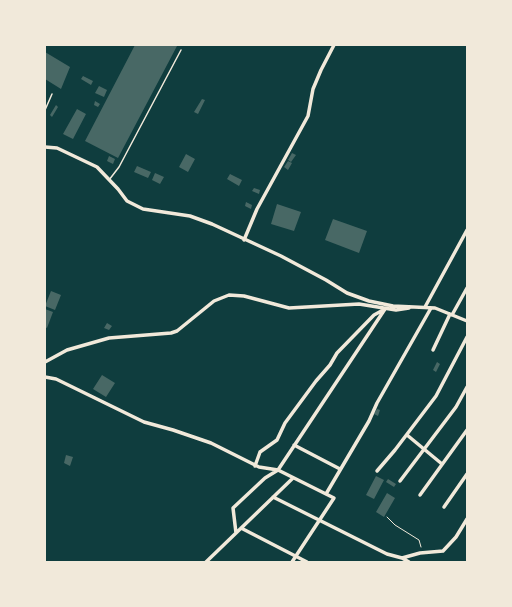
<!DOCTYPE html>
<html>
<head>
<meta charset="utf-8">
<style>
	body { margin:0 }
	#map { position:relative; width:512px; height:607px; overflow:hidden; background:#0f3d3e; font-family:"Fira Sans",sans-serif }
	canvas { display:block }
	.frame { position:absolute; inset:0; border:46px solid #f1e9da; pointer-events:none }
</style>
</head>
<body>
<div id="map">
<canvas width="512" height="607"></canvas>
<div class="frame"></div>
</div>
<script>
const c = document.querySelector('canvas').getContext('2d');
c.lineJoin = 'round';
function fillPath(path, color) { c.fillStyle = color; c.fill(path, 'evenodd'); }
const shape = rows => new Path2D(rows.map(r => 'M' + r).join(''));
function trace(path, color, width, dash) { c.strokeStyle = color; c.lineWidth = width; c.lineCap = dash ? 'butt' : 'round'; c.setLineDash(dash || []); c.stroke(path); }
fillPath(shape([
	[135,45,177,46,118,158,85,141],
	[45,52,70,67,61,89,45,79],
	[83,76,93,81,91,85,81,79],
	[99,86,107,90,104,97,95,93],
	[202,99,205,100,198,114,194,112],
	[95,101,100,104,98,107,94,105],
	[56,105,58,107,52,117,50,115],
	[77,109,86,114,73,139,63,134],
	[292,153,296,155,291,162,288,160],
	[186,154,195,159,188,172,179,167],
	[109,156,115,159,113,164,107,161],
	[288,161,292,163,288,170,284,167],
	[137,166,151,172,148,178,134,172],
	[155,173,164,177,160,184,152,180],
	[230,174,242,180,239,186,227,179],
	[254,188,260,190,259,194,252,191],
	[246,202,252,205,251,209,245,206],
	[277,204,301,212,294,231,271,224],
	[333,219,367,231,359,253,325,240],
	[51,291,61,295,55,310,45,306],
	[45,309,53,312,47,328,45,327],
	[107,323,112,326,109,330,104,328],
	[437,362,440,364,436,372,433,370],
	[102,375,115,383,106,397,93,389],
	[377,409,380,410,378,416,374,414],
	[66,455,73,457,70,466,64,463],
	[376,476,384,480,374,499,366,495],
	[388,479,396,484,394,487,386,482],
	[387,493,395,498,384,517,376,512]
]), '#486865');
trace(shape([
	[387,517,395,525,419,540,421,547]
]), '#f1e9da', 1);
trace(shape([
	[45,110,52,94],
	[109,180,119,167,181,50]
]), '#f1e9da', 1.5);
trace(shape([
	[45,147,57,148,97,167,118,189,127,201,143,209,190,216,212,224,281,256,326,280,347,293,369,301,393,306,435,308,467,321],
	[244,240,257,209,308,116,313,89,321,70,334,45],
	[425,307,467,230],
	[452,315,467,288],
	[433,350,450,314],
	[45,362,67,350,109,338,171,333,177,331,214,301,229,295,244,296,289,308,359,304,396,310,409,308],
	[45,377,56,379,144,422,173,430,211,443,259,467,278,470,334,498,292,562],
	[407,435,442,464],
	[294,445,340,469],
	[255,466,260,452,277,440,285,423,316,381,330,365,337,353,374,315,385,309],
	[377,471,395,450,436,396,467,337],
	[400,481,456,407,467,387],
	[326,494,369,421,377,403,431,308],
	[420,495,467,430],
	[273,497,387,554,402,558,409,562],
	[444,507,467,474],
	[241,528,307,562],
	[236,533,233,508,265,478,278,470,385,309],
	[402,558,420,553,443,551,456,537,467,519],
	[206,562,293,478]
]), '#f1e9da', 3.5);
</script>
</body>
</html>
